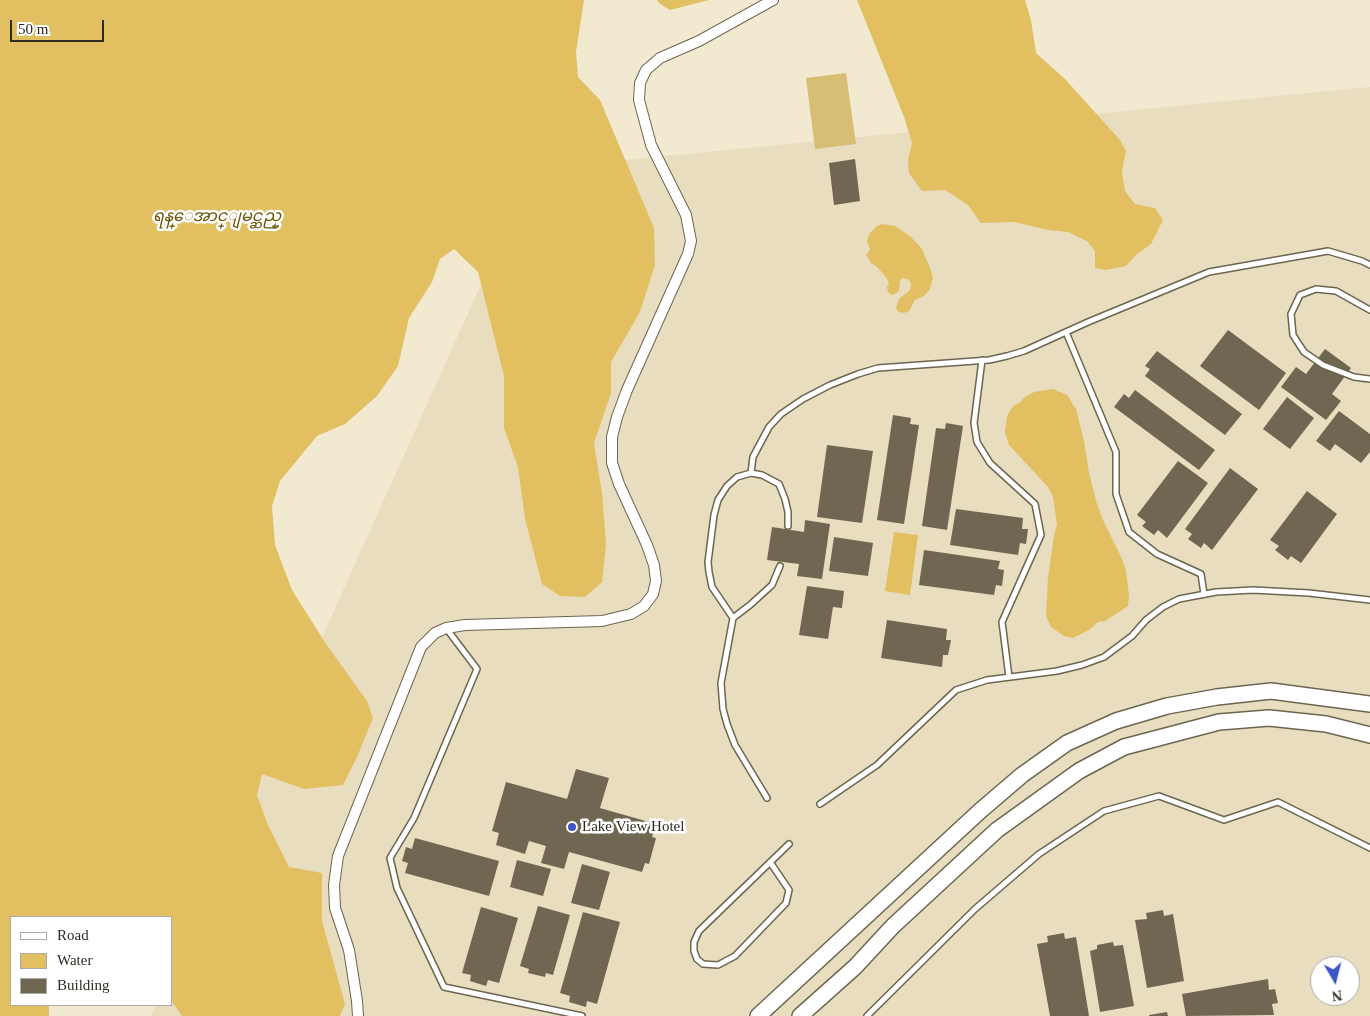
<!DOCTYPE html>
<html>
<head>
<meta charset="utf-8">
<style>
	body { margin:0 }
	#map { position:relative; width:1370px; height:1016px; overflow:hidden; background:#f2e9d1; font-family:"Times New Roman",serif }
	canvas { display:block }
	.legend { position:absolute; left:10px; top:916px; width:162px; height:90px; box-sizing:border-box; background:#fff; border:1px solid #abaaa7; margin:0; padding:6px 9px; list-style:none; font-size:15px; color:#2e2b22 }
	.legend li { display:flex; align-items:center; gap:10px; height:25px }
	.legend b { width:25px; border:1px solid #abaaa7 }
	.north { position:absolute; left:1310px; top:956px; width:50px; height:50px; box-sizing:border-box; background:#fff; border:1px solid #abaaa7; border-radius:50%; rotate:172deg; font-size:14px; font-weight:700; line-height:20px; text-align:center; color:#2e2b22 }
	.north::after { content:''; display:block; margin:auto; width:18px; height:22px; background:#3d54c7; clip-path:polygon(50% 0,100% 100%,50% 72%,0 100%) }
	.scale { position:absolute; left:10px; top:20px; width:94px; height:22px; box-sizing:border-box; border:2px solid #2e2b22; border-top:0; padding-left:6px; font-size:15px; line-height:18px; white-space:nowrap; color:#2e2b22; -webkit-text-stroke:4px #fff; paint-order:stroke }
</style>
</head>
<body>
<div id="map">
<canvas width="1370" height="1016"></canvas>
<ul class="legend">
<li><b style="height:6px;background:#fff"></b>Road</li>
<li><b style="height:14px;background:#e2c062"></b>Water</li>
<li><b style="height:14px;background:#6f6752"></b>Building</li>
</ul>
<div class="north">N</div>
<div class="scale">50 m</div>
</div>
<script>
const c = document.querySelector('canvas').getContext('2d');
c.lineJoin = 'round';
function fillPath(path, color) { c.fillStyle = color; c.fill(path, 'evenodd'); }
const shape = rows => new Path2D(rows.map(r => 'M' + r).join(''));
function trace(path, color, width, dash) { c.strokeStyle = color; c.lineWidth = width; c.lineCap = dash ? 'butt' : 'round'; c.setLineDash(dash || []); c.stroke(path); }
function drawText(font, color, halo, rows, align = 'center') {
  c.font = font + ' "Times New Roman","Noto Sans Myanmar",serif'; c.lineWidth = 5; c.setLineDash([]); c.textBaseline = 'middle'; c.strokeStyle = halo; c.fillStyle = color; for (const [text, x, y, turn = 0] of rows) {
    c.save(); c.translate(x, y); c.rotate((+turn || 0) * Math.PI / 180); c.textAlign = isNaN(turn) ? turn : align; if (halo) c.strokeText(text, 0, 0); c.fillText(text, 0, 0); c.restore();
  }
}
fillPath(shape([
	[1370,87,1370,1016,151,1016,156,1005,171,1005,171,972,533,169],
	[1320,966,1350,966,1350,996,1320,996]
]), '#e9ddbf');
fillPath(shape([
	[846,73,856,144,815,149,806,78]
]), '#d8bd74');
fillPath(shape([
	[0,0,584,0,576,52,578,77,600,100,654,228,655,265,640,312,611,362,611,393,594,443,602,493,606,544,602,582,585,597,560,596,542,584,525,519,518,467,504,428,504,376,478,272,454,249,440,259,432,282,409,318,398,366,377,396,345,424,317,436,280,481,272,506,275,545,292,590,326,644,367,701,373,718,357,757,343,785,304,789,262,774,257,795,267,823,289,867,322,873,322,921,345,1004,340,1016,182,1016,171,1000,171,917,11,917,11,1005,49,1005,49,1016,0,1016],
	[657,0,709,0,670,10,659,3],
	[857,0,1025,0,1031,20,1036,53,1065,79,1120,140,1126,151,1122,172,1125,191,1135,204,1155,208,1163,220,1151,244,1136,255,1126,266,1106,270,1095,268,1095,251,1087,241,1068,232,1048,230,1014,222,981,223,968,205,945,190,922,191,909,173,908,160,912,143,904,117],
	[882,224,895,226,910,236,922,249,930,268,933,278,930,289,924,296,915,300,909,311,904,313,899,312,896,309,899,299,910,290,911,284,909,280,903,278,900,280,899,291,895,294,891,295,888,292,887,287,889,283,886,277,877,267,871,263,866,255,870,250,867,241,870,233,877,226],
	[1053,389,1067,395,1076,409,1084,441,1089,473,1097,504,1103,520,1122,559,1126,570,1129,596,1128,606,1105,621,1098,622,1089,630,1073,638,1064,636,1051,627,1046,616,1048,577,1054,535,1057,524,1053,497,1048,487,1009,445,1005,432,1007,416,1013,406,1018,404,1025,397,1034,392],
	[894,532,918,535,910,595,885,591]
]), '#e2c062');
fillPath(shape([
	[855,159,860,201,834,205,829,163],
	[1228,330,1286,373,1259,410,1200,366],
	[1325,349,1351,368,1332,394,1341,401,1326,420,1281,387,1296,367,1306,374],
	[1157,351,1242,414,1225,435,1145,376,1150,369,1145,366],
	[1135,390,1215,450,1199,470,1114,407,1124,394,1129,398],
	[1287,397,1314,418,1290,449,1263,429],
	[1339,411,1370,434,1370,452,1361,463,1335,444,1330,451,1316,441],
	[893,415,911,418,910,424,919,425,904,524,877,520],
	[946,423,963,426,947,530,922,526,936,428,945,429],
	[827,445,873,451,862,523,817,517],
	[1178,461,1208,483,1167,538,1158,530,1154,535,1142,526,1146,522,1137,515],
	[1230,468,1258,489,1212,550,1204,543,1201,548,1188,539,1192,534,1185,529],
	[1307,491,1337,514,1301,563,1291,556,1288,560,1275,550,1279,546,1270,540],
	[956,509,1023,518,1022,529,1028,529,1026,544,1020,543,1018,555,950,545],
	[805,520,830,524,822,579,797,576,799,564,767,560,772,527,804,532],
	[834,537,873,543,868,576,829,571],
	[924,550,1000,561,998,569,1004,570,1002,586,996,585,994,595,919,585],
	[807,586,844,591,842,608,833,607,828,639,799,635],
	[887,620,947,629,946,640,951,640,948,655,943,655,942,667,881,658],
	[576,769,609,778,600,808,656,824,652,837,656,838,649,864,645,863,642,872,569,852,564,869,541,863,546,846,529,841,525,854,496,845,499,833,492,831,506,782,567,799],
	[415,838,499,861,489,896,405,873,408,863,402,861,406,847,412,849],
	[517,860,551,869,543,896,510,887],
	[582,864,610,872,599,910,571,903],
	[538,906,570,915,553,975,546,973,545,977,528,973,529,969,520,966],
	[481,907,518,918,499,983,488,980,486,986,470,981,471,975,462,973],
	[1163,910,1164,916,1173,914,1184,981,1147,988,1135,920,1147,919,1146,913],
	[583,912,620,922,597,1004,587,1001,586,1007,569,1002,570,996,560,993],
	[1064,933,1065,939,1076,937,1089,1016,1050,1016,1037,944,1048,942,1047,936],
	[1113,942,1114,946,1123,945,1134,1006,1100,1012,1090,951,1097,949,1097,945],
	[1268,979,1269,990,1275,989,1278,1003,1272,1004,1274,1015,1186,1016,1182,994],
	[1167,1012,1168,1016,1149,1016,1149,1015]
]), '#6f6752');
const lane = shape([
	[1370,310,1336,291,1316,289,1300,295,1291,314,1293,335,1304,352,1323,365,1354,377,1370,379],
	[1066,332,1116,452,1116,494,1129,532,1157,554,1201,574,1204,594],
	[982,360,974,423,977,442,990,463,1035,504,1041,535,1002,622,1009,677],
	[751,473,753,457,769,427,781,414,803,399,830,385,858,374,878,368,989,360,1007,356,1024,351,1088,322,1209,272,1328,251,1362,261,1370,265],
	[733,618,712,587,709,572,708,562,714,515,718,500,727,486,737,477,751,473,762,475,779,484,785,499,788,512,788,526],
	[446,628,477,669,414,818,390,858,397,888,444,987,582,1016],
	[767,798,735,745,727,724,723,709,721,683,733,618,750,605,772,585,780,566],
	[820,804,877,765,956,690,987,680,1057,671,1082,665,1104,657,1132,636,1146,620,1163,607,1179,599,1216,592,1253,590,1309,593,1370,600],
	[770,862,789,890,786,903,735,956,718,965,703,964,697,959,694,951,694,942,699,931,789,844],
	[867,1016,975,909,1039,854,1104,811,1159,796,1224,820,1278,802,1370,848]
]);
const street = shape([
	[358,1016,357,1001,349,950,335,908,334,885,338,856,421,647,435,633,446,628,465,625,602,621,631,614,644,606,653,594,656,581,654,565,647,545,619,484,612,463,612,437,617,417,627,390,688,254,691,241,686,215,651,145,639,100,640,83,646,70,660,58,699,41,773,0]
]);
const secondary = shape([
	[758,1016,980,811,1022,775,1067,743,1116,721,1167,706,1217,697,1271,691,1370,704],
	[800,1016,855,967,893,926,997,830,1079,771,1124,747,1219,722,1269,718,1326,724,1370,735]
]);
trace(lane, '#6c654f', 8);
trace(street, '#6c654f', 12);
trace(secondary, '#6c654f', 18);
trace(lane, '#fff', 5);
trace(street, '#fff', 10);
trace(secondary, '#fff', 15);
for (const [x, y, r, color] of [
	[572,827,5,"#3d54c7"]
]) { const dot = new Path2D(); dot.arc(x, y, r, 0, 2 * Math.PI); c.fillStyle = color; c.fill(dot); trace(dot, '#fff', 2); }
drawText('15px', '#2e2b22', '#fff', [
	["Lake View Hotel",582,827]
], 'left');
drawText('italic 16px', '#6a5306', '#fff', [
	["ရန္ေအာင္ျမင္ဆည္",217,217]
]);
</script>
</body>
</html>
